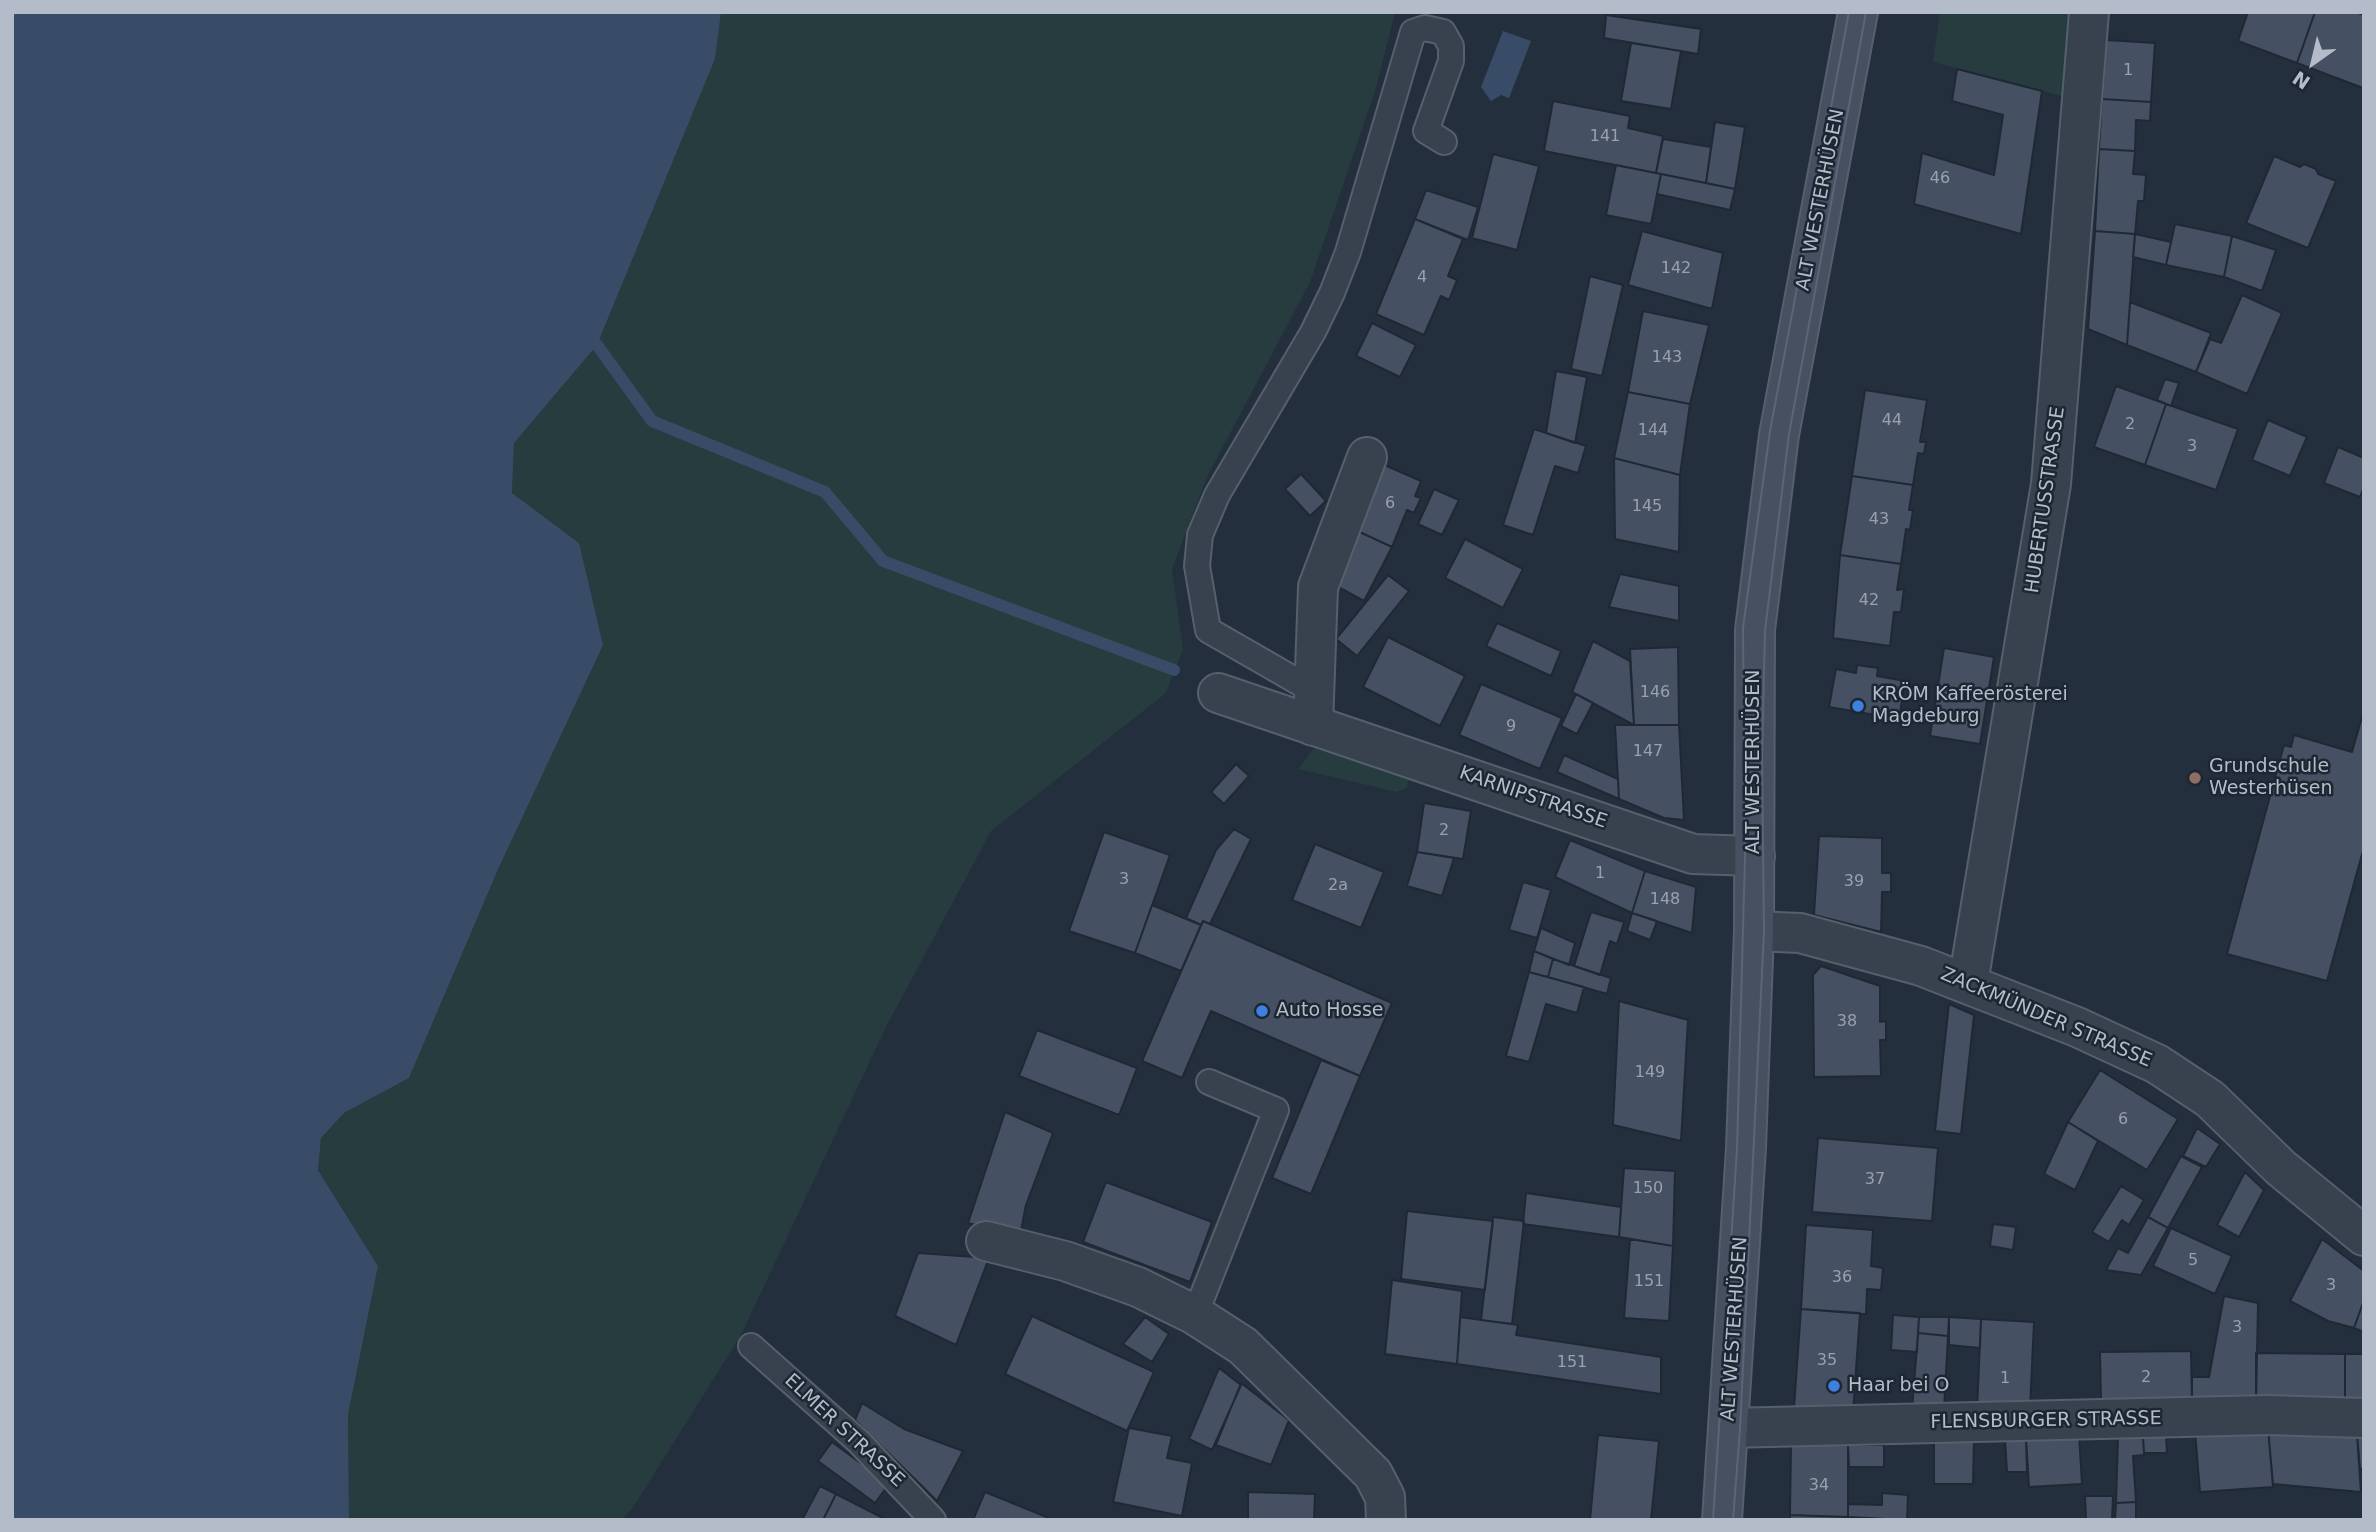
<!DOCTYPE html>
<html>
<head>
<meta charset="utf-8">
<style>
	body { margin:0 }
	#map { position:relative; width:2376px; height:1532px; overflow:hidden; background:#242f3e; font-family:"DejaVu Sans",sans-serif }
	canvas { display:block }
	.frame { position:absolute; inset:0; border:14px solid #b4bcc9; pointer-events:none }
	.north { position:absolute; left:2278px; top:28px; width:70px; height:70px; -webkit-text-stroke:5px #1d2633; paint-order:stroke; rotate:214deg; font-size:19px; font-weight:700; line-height:28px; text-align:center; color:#b4bcc9 }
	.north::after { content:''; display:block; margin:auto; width:24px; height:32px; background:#b4bcc9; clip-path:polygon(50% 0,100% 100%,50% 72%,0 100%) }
</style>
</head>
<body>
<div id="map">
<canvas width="2376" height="1532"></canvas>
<div class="frame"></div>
<div class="north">N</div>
</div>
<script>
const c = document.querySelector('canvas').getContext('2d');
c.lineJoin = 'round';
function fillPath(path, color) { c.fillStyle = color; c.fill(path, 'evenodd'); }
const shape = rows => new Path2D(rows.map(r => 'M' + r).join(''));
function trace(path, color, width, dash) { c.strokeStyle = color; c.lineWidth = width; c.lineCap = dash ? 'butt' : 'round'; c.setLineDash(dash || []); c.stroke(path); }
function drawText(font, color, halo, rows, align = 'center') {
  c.font = font + ' "DejaVu Sans",sans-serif'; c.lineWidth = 5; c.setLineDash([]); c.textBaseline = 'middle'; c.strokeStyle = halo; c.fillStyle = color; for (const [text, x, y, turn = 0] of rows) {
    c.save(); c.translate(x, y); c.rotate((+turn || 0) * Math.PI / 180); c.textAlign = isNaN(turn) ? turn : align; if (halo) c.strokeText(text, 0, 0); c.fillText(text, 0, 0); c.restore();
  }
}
fillPath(shape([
	[721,12,1395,12,1376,88,1310,282,1207,477,1172,569,1183,649,1166,693,991,831,886,1027,741,1335,632,1509,621,1520,349,1520,348,1415,378,1266,318,1169,321,1138,344,1113,409,1078,499,867,579,543,512,493,514,442,597,345,715,59],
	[1940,12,2076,12,2073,99,1933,62],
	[1316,746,1409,777,1407,788,1397,792,1298,769]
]), '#263c3f');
fillPath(shape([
	[12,12,721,12,715,59,597,345,514,443,512,493,579,543,603,645,499,867,409,1078,344,1113,321,1138,318,1170,378,1266,348,1415,349,1520,12,1520],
	[1503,31,1531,41,1509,98,1501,95,1491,101,1481,87]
]), '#394c67');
trace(shape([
	[584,339,597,345,652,421,825,492,883,561,1174,670]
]), '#394c67', 12);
const building = shape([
	[2248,12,2315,12,2297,63,2238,41,2248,12],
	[2315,12,2356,12,2364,15,2363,88,2297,63,2315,12],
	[1606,15,1701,29,1698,54,1604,38,1606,15],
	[2106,40,2155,43,2151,102,2102,99,2106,40],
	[1631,43,1681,51,1671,109,1621,101,1631,43],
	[1957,69,2042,91,2021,234,1914,204,1922,153,1994,175,2003,115,1952,101,1957,69],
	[2102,99,2151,102,2150,121,2136,120,2135,151,2099,149,2102,99],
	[1553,101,1630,116,1628,128,1663,136,1656,173,1544,151,1553,101],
	[1715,122,1745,127,1735,189,1706,183,1715,122],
	[1663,139,1711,147,1706,183,1656,173,1663,139],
	[2099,149,2135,151,2133,174,2146,175,2144,201,2138,201,2135,234,2095,231,2099,149],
	[1493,154,1539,166,1517,250,1472,238,1493,154],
	[2274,156,2300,167,2304,164,2316,169,2318,174,2336,181,2308,248,2246,223,2274,156],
	[1616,165,1661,174,1651,224,1606,215,1616,165],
	[1661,174,1735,189,1730,210,1657,194,1661,174],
	[1426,190,1478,207,1468,240,1415,219,1426,190],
	[1415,219,1463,239,1448,276,1457,280,1449,300,1441,296,1424,335,1376,314,1415,219],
	[2175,224,2232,236,2224,277,2166,265,2175,224],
	[1642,231,1723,253,1712,309,1628,285,1642,231],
	[2095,231,2135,234,2127,345,2088,329,2095,231],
	[2135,234,2171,242,2166,265,2133,257,2135,234],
	[2232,236,2276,250,2262,291,2224,277,2232,236],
	[1590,276,1623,285,1602,376,1571,369,1590,276],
	[2242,295,2282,313,2247,394,2196,372,2210,339,2221,343,2242,295],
	[2130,302,2211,333,2196,372,2127,345,2130,302],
	[1643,311,1709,325,1690,404,1628,392,1643,311],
	[1372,323,1416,345,1400,377,1356,356,1372,323],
	[1556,371,1587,377,1575,443,1546,433,1556,371],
	[2165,379,2179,383,2171,406,2157,400,2165,379],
	[2116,386,2166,404,2145,465,2094,447,2116,386],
	[1865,390,1927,400,1920,442,1926,442,1924,454,1918,453,1913,485,1852,476,1865,390],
	[1628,392,1690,404,1680,475,1614,458,1628,392],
	[2166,404,2238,429,2216,490,2145,465,2166,404],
	[2268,420,2307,437,2290,476,2252,460,2268,420],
	[1534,429,1586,446,1578,473,1555,466,1533,535,1503,525,1534,429],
	[2338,447,2364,458,2364,487,2360,497,2324,483,2338,447],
	[1614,458,1680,475,1679,552,1615,539,1614,458],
	[1380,463,1421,481,1415,496,1421,498,1414,513,1407,510,1392,547,1351,528,1380,463],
	[1301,474,1326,501,1310,516,1285,489,1301,474],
	[1852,476,1913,485,1909,510,1913,510,1910,530,1906,529,1901,564,1840,555,1852,476],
	[1434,489,1459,500,1442,535,1418,524,1434,489],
	[1351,528,1392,547,1364,601,1327,581,1351,528],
	[1465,539,1523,569,1503,608,1445,578,1465,539],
	[1840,555,1901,564,1897,590,1904,589,1901,612,1894,612,1890,646,1833,638,1840,555],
	[1620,574,1679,586,1679,621,1609,607,1620,574],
	[1388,575,1409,591,1357,656,1336,639,1388,575],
	[1497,623,1561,651,1551,676,1486,646,1497,623],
	[1388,637,1465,676,1440,726,1363,687,1388,637],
	[1593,641,1630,661,1634,725,1572,692,1593,641],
	[1678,647,1679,725,1634,725,1630,649,1678,647],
	[1944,648,1994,657,1980,744,1930,736,1944,648],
	[1857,665,1878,668,1877,676,1905,681,1899,719,1829,707,1836,669,1856,673,1857,665],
	[1481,684,1562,718,1540,769,1459,735,1481,684],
	[1576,694,1593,703,1577,734,1561,726,1576,694],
	[2364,710,2364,847,2327,981,2227,954,2284,745,2291,747,2294,735,2352,752,2364,710],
	[1615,725,1679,725,1684,820,1664,818,1619,799,1615,725],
	[1564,755,1618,779,1619,799,1557,772,1564,755],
	[1236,764,1249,776,1224,804,1211,792,1236,764],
	[1424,803,1471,811,1463,859,1417,852,1424,803],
	[1234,829,1251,839,1210,924,1203,921,1201,925,1186,918,1216,850,1234,829],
	[1104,832,1170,855,1135,953,1069,931,1104,832],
	[1819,836,1882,838,1882,873,1891,873,1891,892,1882,892,1881,932,1814,915,1819,836],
	[1570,840,1645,871,1632,913,1555,877,1570,840],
	[1315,844,1384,872,1361,928,1292,900,1315,844],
	[1417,852,1454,858,1442,896,1407,886,1417,852],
	[1645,871,1696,887,1692,933,1632,913,1645,871],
	[1523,882,1551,890,1537,938,1509,930,1523,882],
	[1152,905,1201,925,1181,971,1135,953,1152,905],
	[1591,912,1624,922,1617,944,1610,941,1600,975,1574,966,1591,912],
	[1632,913,1657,921,1650,940,1627,931,1632,913],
	[1203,921,1392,1003,1360,1076,1211,1011,1182,1078,1142,1061,1203,921],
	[1541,928,1575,943,1569,965,1534,951,1541,928],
	[1534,951,1553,959,1548,977,1529,972,1534,951],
	[1553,959,1611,978,1607,994,1548,977,1553,959],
	[1821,966,1880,986,1880,1022,1886,1021,1886,1040,1880,1040,1881,1076,1814,1077,1813,975,1821,966],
	[1529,972,1584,987,1577,1013,1546,1004,1529,1062,1506,1056,1529,972],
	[1619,1001,1688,1020,1681,1141,1613,1125,1619,1001],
	[1949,1004,1974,1015,1961,1134,1935,1131,1949,1004],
	[1037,1030,1137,1068,1119,1115,1019,1076,1037,1030],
	[1321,1060,1360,1076,1311,1194,1272,1178,1321,1060],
	[2100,1070,2178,1119,2147,1170,2068,1122,2100,1070],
	[1005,1112,1053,1133,1026,1205,1020,1236,968,1223,1005,1112],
	[2068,1122,2098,1141,2075,1190,2044,1174,2068,1122],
	[2197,1128,2220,1144,2206,1167,2183,1156,2197,1128],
	[1818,1138,1938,1148,1932,1221,1812,1212,1818,1138],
	[2181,1156,2202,1167,2168,1228,2148,1217,2181,1156],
	[1624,1168,1675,1171,1673,1246,1619,1237,1624,1168],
	[2245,1172,2264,1190,2239,1237,2217,1225,2245,1172],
	[1106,1182,1212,1222,1190,1282,1083,1242,1106,1182],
	[2121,1186,2144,1200,2129,1225,2122,1220,2109,1242,2092,1232,2121,1186],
	[1526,1193,1621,1207,1619,1237,1523,1224,1526,1193],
	[1407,1211,1493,1221,1485,1290,1401,1279,1407,1211],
	[1493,1217,1524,1221,1512,1324,1481,1320,1493,1217],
	[2148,1217,2168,1228,2141,1275,2106,1270,2118,1248,2128,1253,2148,1217],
	[1993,1224,2016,1227,2013,1250,1990,1246,1993,1224],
	[1806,1225,1873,1230,1871,1266,1883,1268,1881,1290,1867,1289,1866,1314,1801,1309,1806,1225],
	[2171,1228,2232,1256,2215,1294,2153,1266,2171,1228],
	[1630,1239,1673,1246,1669,1321,1624,1318,1630,1239],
	[2322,1239,2364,1271,2364,1300,2354,1328,2328,1321,2290,1301,2322,1239],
	[918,1253,989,1258,956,1345,895,1316,918,1253],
	[1392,1280,1462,1291,1457,1364,1385,1354,1392,1280],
	[2224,1296,2258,1303,2256,1404,2192,1403,2192,1377,2209,1377,2224,1296],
	[2364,1300,2364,1332,2354,1328,2364,1300],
	[1801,1309,1860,1313,1853,1412,1794,1408,1801,1309],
	[1893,1315,1919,1317,1917,1352,1891,1350,1893,1315],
	[1032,1316,1154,1372,1127,1431,1005,1374,1032,1316],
	[1145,1317,1169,1334,1152,1362,1123,1344,1145,1317],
	[1460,1317,1518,1325,1516,1335,1661,1357,1661,1394,1457,1364,1460,1317],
	[1919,1317,1949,1317,1948,1336,1918,1333,1919,1317],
	[1949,1317,1981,1319,1980,1348,1949,1345,1949,1317],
	[1981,1319,2034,1322,2030,1409,1977,1410,1981,1319],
	[1918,1333,1948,1336,1944,1409,1912,1409,1918,1333],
	[2191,1351,2192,1403,2101,1404,2100,1352,2191,1351],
	[2256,1353,2345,1354,2345,1404,2256,1404,2256,1353],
	[2345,1354,2364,1354,2364,1404,2345,1404,2345,1354],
	[1219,1368,1241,1385,1212,1450,1189,1439,1219,1368],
	[1241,1383,1289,1420,1271,1465,1216,1445,1241,1383],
	[862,1403,904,1429,963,1451,937,1501,855,1420,862,1403],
	[1129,1428,1172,1436,1167,1458,1192,1463,1182,1516,1113,1502,1129,1428],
	[2268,1428,2357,1434,2361,1492,2273,1484,2268,1428],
	[2268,1428,2273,1487,2200,1492,2195,1431,2268,1428],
	[2079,1434,2082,1484,2029,1487,2026,1438,2079,1434],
	[2357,1434,2364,1435,2364,1469,2360,1469,2357,1434],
	[1598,1435,1659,1441,1651,1520,1590,1520,1598,1435],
	[2143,1435,2144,1455,2133,1456,2136,1502,2116,1503,2118,1437,2143,1435],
	[2143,1435,2166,1435,2167,1453,2144,1453,2143,1435],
	[2026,1438,2027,1472,2007,1472,2005,1439,2026,1438],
	[1934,1440,1974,1440,1973,1484,1934,1484,1934,1440],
	[832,1442,889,1484,875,1503,818,1461,832,1442],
	[1791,1444,1848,1445,1848,1517,1790,1515,1791,1444],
	[1848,1445,1884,1445,1884,1467,1849,1467,1848,1445],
	[820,1486,836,1494,823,1520,802,1520,820,1486],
	[985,1492,1054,1520,973,1520,985,1492],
	[1248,1492,1315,1494,1314,1520,1248,1520,1248,1492],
	[1882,1493,1908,1495,1907,1520,1848,1517,1848,1504,1882,1505,1882,1493],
	[836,1494,887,1520,823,1520,836,1494],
	[2085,1496,2113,1496,2112,1520,2086,1520,2085,1496],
	[2136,1502,2136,1520,2115,1520,2116,1503,2136,1502],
	[1790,1515,1848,1517,1848,1520,1790,1520,1790,1515],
	[1848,1517,1907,1520,1848,1520,1848,1517]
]);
fillPath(building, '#455162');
trace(building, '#1f2835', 2);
const lane = shape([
	[1314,691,1208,630,1197,566,1200,535,1217,495,1313,332,1332,293,1348,252,1413,32,1425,28,1443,32,1451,46,1451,61,1426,131,1444,142],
	[1195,1315,1276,1110,1209,1082],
	[751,1346,859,1442,933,1520]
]);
const street = shape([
	[1218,693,1693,854,1755,856],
	[1313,726,1318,587,1367,457],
	[1754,931,1800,933,1921,966,2077,1027,2157,1064,2210,1099,2281,1168,2364,1236],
	[1968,983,2051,484,2089,12],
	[986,1241,1065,1261,1138,1287,1195,1315,1243,1346,1373,1474,1385,1497,1386,1520],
	[1728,1428,2267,1415,2364,1418]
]);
const secondary = shape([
	[1722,1520,1746,1148,1754,931,1755,630,1779,435,1858,12]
]);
trace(lane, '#565f6c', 28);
trace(street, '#565f6c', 42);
trace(secondary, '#565f6c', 42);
trace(lane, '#38414e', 24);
trace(street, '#38414e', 38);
trace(secondary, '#465061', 38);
trace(shape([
	[1713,1520,1737,1149,1745,856,1743,628,1770,431,1849,12],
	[1733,1520,1740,1429,1764,931,1762,758,1765,631,1789,434,1866,12]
]), '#5a6575', 2);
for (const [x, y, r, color] of [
	[1858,706,7,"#3f7fe0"],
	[2195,778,7,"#8d6e63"],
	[1262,1011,7,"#3f7fe0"],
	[1834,1386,7,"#3f7fe0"]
]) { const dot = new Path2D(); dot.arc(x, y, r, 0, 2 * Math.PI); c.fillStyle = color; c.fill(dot); trace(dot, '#1d2633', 2.5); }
drawText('16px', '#98a1af', null, [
	["1",2128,71],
	["141",1605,137],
	["46",1940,179],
	["142",1676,269],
	["4",1422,278],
	["143",1667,358],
	["44",1892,421],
	["2",2130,425],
	["144",1653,431],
	["3",2192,447],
	["6",1390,504],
	["145",1647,507],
	["43",1879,520],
	["42",1869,601],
	["146",1655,693],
	["9",1511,727],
	["147",1648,752],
	["2",1444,831],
	["1",1600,874],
	["3",1124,880],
	["39",1854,882],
	["2a",1338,886],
	["148",1665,900],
	["38",1847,1022],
	["149",1650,1073],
	["6",2123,1120],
	["37",1875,1180],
	["150",1648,1189],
	["5",2193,1261],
	["36",1842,1278],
	["151",1649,1282],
	["3",2331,1286],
	["3",2237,1328],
	["35",1827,1361],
	["151",1572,1363],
	["2",2146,1378],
	["1",2005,1379],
	["34",1819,1486]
]);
drawText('19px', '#b4bcc9', '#1d2633', [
	["ALT WESTERHÜSEN",1821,200,-79],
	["HUBERTUSSTRASSE",2046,500,-82],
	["ALT WESTERHÜSEN",1754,762,-90],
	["KARNIPSTRASSE",1533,798,19],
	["ZACKMÜNDER STRASSE",2046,1018,23],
	["ALT WESTERHÜSEN",1735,1329,-86],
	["FLENSBURGER STRASSE",2046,1421,-1],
	["ELMER STRASSE",844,1431,43]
]);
drawText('19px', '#b4bcc9', '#1d2633', [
	["KRÖM Kaffeerösterei",1872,695],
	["Magdeburg",1872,717],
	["Grundschule",2209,767],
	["Westerhüsen",2209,789],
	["Auto Hosse",1276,1011],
	["Haar bei O",1848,1386]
], 'left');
</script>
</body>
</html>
